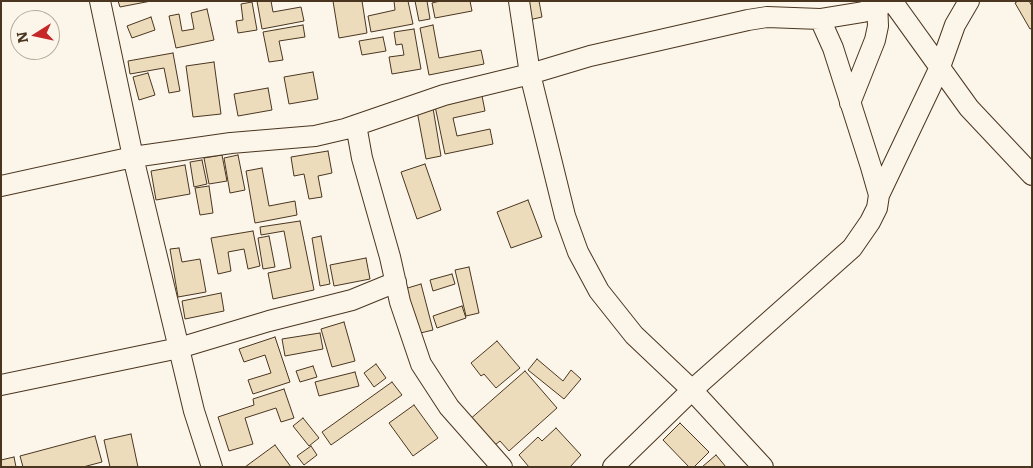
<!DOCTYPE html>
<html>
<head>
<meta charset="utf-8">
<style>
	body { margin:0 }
	#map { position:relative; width:1033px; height:468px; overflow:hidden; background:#fbf6e9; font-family:Literata,serif }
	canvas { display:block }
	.frame { position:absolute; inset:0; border:2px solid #4a3520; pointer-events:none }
	.north { position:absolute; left:10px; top:10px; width:50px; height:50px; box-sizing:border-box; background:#fbf6e9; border:1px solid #b4a999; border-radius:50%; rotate:260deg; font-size:14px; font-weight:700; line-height:20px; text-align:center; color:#4a3520 }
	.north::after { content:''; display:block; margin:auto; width:18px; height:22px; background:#c62828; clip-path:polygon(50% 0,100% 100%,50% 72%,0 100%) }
</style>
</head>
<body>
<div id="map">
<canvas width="1033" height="468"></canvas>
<div class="frame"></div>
<div class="north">N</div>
</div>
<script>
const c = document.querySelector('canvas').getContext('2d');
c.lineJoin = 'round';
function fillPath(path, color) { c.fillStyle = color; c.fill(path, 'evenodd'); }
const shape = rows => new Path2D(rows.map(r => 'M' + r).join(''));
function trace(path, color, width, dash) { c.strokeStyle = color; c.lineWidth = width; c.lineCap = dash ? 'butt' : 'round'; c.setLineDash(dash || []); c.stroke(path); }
const building = shape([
	[118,1,151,1,120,7,118,1],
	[257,1,271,1,273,12,301,7,304,21,262,29,257,1],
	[333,1,362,1,367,33,339,38,333,1],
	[394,1,408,1,413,24,371,32,368,16,395,10,394,1],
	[415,1,427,1,430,19,419,21,415,1],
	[440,1,470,1,472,11,435,18,432,3,440,1],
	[526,1,539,1,542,17,529,20,526,1],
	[1018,1,1029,1,1032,6,1032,28,1030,29,1015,3,1018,1],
	[252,2,257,30,238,33,236,21,243,20,241,4,252,2],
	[207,9,214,40,176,48,169,16,179,14,182,31,194,29,191,13,207,9],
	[151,17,155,30,132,38,127,26,151,17],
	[303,25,305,37,279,41,283,60,269,62,263,32,303,25],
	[433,25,439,58,481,50,484,64,429,75,420,28,433,25],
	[414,29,421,69,392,74,389,57,404,55,402,44,396,45,394,32,414,29],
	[383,37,386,51,362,55,359,41,383,37],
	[173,53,180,91,169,93,164,68,130,74,128,61,173,53],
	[214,62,221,114,193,117,186,66,214,62],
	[313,72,318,99,289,104,284,77,313,72],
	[148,73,155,95,139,100,133,77,148,73],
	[268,88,272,110,238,116,234,94,268,88],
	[482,96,485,111,453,118,457,136,490,129,493,144,445,154,435,106,482,96],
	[433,108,441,156,426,159,417,111,433,108],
	[328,151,332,173,318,176,322,197,309,199,304,174,294,176,291,157,328,151],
	[222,155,227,181,209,184,204,158,222,155],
	[238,155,245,190,230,193,224,158,238,155],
	[202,160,207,184,194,187,190,162,202,160],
	[425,164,441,210,417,219,401,172,425,164],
	[185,165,190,194,156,200,151,171,185,165],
	[262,168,269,206,295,201,297,215,255,223,246,171,262,168],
	[209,186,213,213,200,215,195,188,209,186],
	[528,200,542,237,511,248,497,212,528,200],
	[300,221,314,290,273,299,268,273,291,268,284,231,261,235,260,227,300,221],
	[253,231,260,266,248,269,244,249,228,252,231,271,218,274,211,238,253,231],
	[269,236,275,267,263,269,258,238,269,236],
	[321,236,330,284,320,286,312,238,321,236],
	[179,248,182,262,200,259,206,292,178,297,170,249,179,248],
	[366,258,370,279,334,286,330,265,366,258],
	[469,267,479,313,466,316,455,270,469,267],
	[452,274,455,284,433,291,430,280,452,274],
	[421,284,433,330,412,335,401,290,421,284],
	[221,293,224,311,185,319,182,301,221,293],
	[462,306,466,318,437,328,433,316,462,306],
	[344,322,355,361,332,367,321,329,344,322],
	[320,333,323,349,285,356,282,339,320,333],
	[275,337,290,382,253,394,248,380,271,373,265,355,244,362,239,349,275,337],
	[497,341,520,368,496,388,484,374,481,376,471,363,497,341],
	[537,359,563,381,571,370,581,379,564,399,528,370,537,359],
	[376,364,386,378,374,387,364,373,376,364],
	[313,366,317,377,300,382,296,371,313,366],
	[525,371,557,408,509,451,500,441,491,448,468,421,525,371],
	[355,372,359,386,319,396,315,382,355,372],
	[392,382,402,395,331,445,322,432,392,382],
	[284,389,294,418,281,422,276,408,245,418,253,444,229,451,218,417,254,405,253,399,284,389],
	[414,405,438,438,413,456,389,423,414,405],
	[303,418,319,438,309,446,293,426,303,418],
	[680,423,709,452,694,467,689,467,663,440,680,423],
	[556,428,581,455,570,467,529,467,519,455,538,437,542,441,556,428],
	[131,434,138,467,110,467,104,440,131,434],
	[95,436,102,462,83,467,23,467,20,456,95,436],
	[275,445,291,467,245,467,275,445],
	[311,446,317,455,304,465,297,456,311,446],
	[716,455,726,467,702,467,716,455],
	[14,457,16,467,1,467,1,460,14,457]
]);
fillPath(building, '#ecdcbc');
trace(building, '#4a3520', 1);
const minor = shape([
	[100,1,133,157,194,411,212,467],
	[519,1,530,74,565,216,578,252,599,291,634,335,692,390,763,467],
	[892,1,969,108,1032,175],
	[850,103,875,40,878,26,877,1],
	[356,125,362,158,390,257,400,302,421,364,449,407,502,467],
	[1,186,133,157,231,143,315,136,345,129,444,95,530,74,590,56,748,20,767,17,820,19,863,12,892,1],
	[879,195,940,67,955,25,969,1],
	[1,385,179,348,269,321,352,300,396,282],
	[613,467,692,390,852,248,870,222,877,208,879,195,871,167,833,48,820,19]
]);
trace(minor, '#4a3520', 22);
trace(minor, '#fbf6e9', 20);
</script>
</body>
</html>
